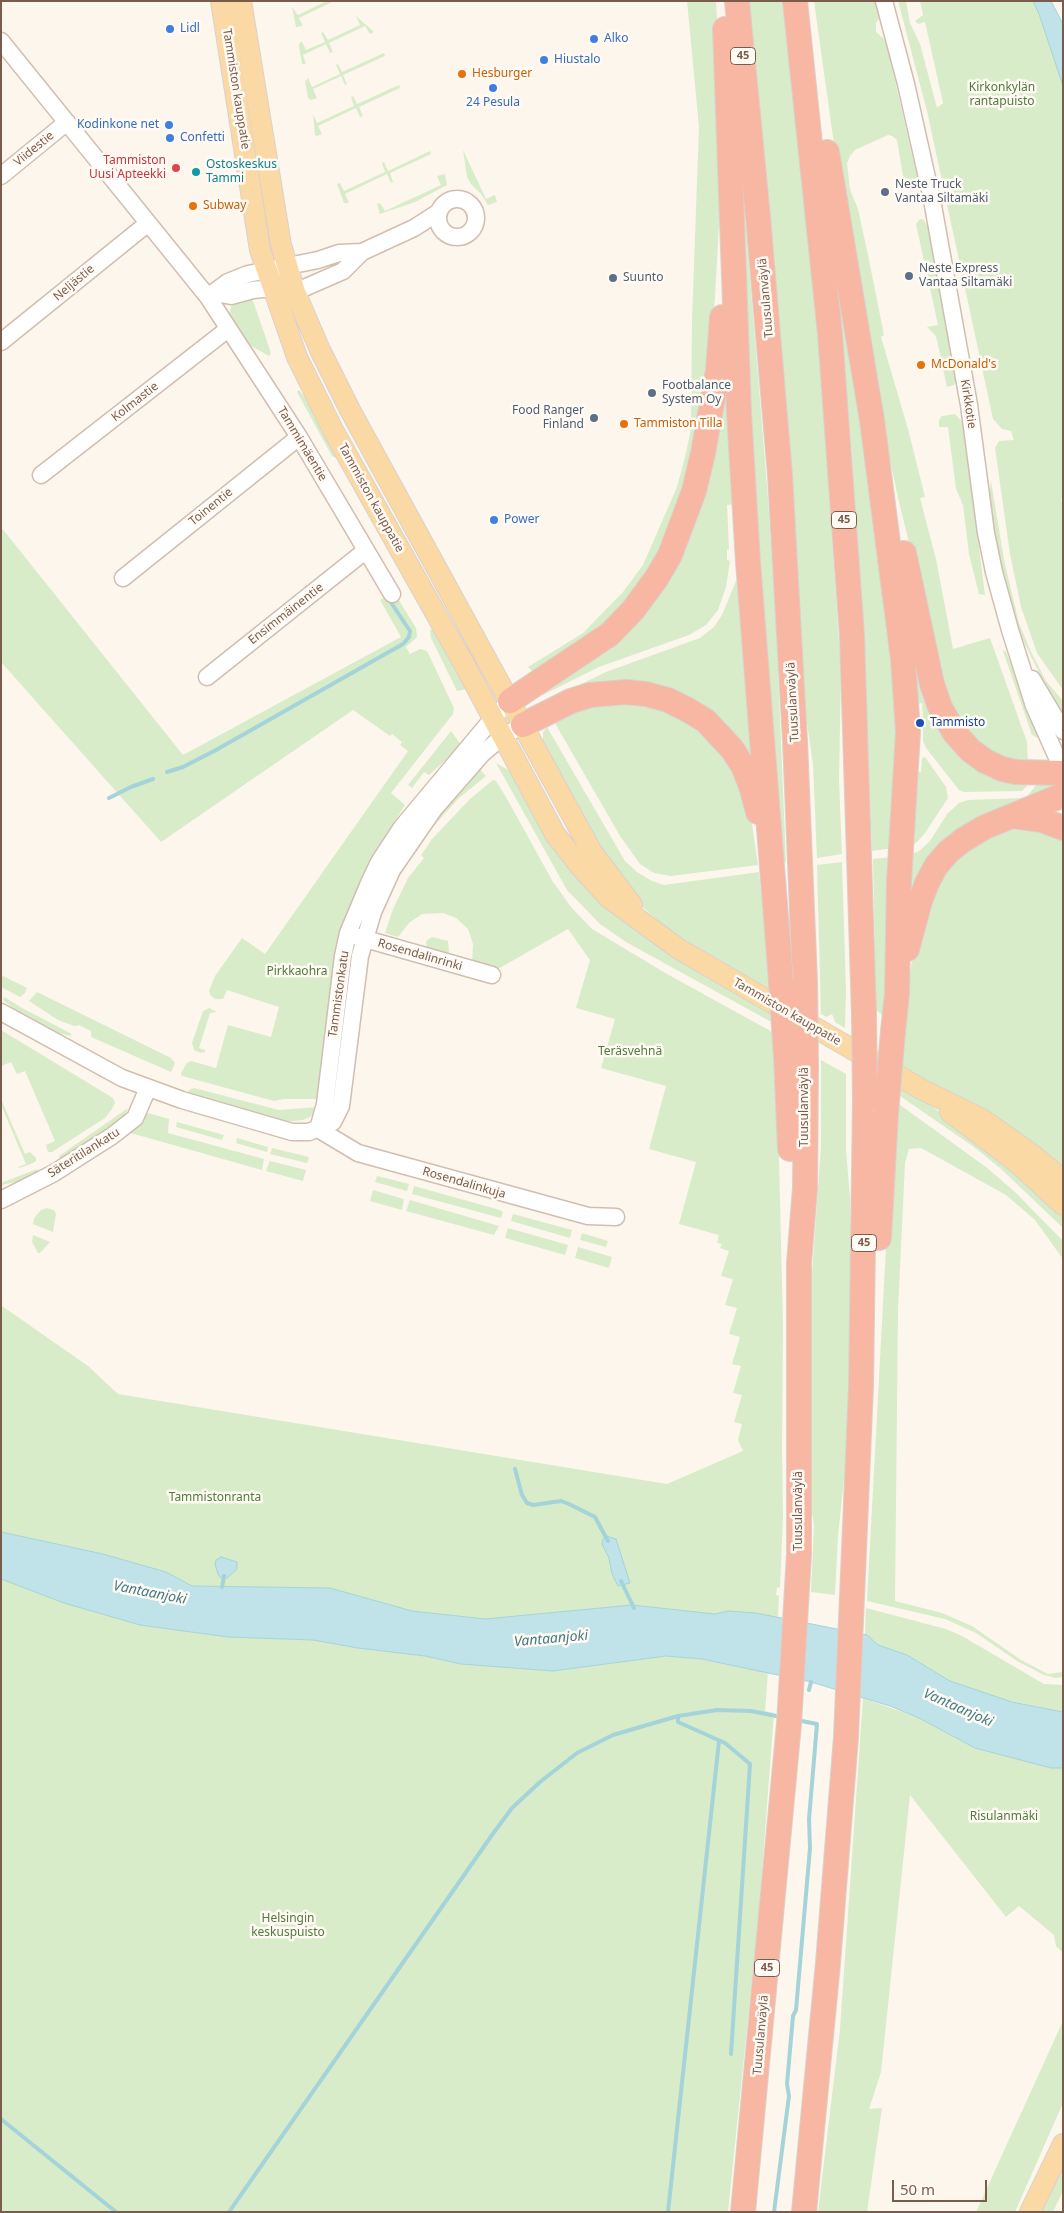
<!DOCTYPE html>
<html>
<head>
<meta charset="utf-8">
<style>
	body { margin:0 }
	#map { position:relative; width:1064px; height:2213px; overflow:hidden; background:#fdf6ec; font-family:"Noto Sans",sans-serif }
	canvas { display:block }
	.frame { position:absolute; inset:0; border:2px solid #7a5c4d; pointer-events:none }
	.scale { position:absolute; left:892px; top:2180px; width:95px; height:22px; box-sizing:border-box; border:2px solid #7a5c4d; border-top:0; padding-left:6px; font-size:15px; line-height:18px; white-space:nowrap; color:#7a5c4d; -webkit-text-stroke:4px #fffaf3; paint-order:stroke }
</style>
</head>
<body>
<div id="map">
<canvas width="1064" height="2213"></canvas>
<div class="frame"></div>
<div class="scale">50 m</div>
</div>
<script>
const c = document.querySelector('canvas').getContext('2d');
c.lineJoin = 'round';
function fillPath(path, color) { c.fillStyle = color; c.fill(path, 'evenodd'); }
const shape = rows => new Path2D(rows.map(r => 'M' + r).join(''));
function trace(path, color, width, dash) { c.strokeStyle = color; c.lineWidth = width; c.lineCap = dash ? 'butt' : 'round'; c.setLineDash(dash || []); c.stroke(path); }
function drawText(font, color, halo, rows, align = 'center') {
  c.font = font + ' "Noto Sans",sans-serif'; c.lineWidth = 5; c.setLineDash([]); c.textBaseline = 'middle'; c.strokeStyle = halo; c.fillStyle = color; for (const [text, x, y, turn = 0] of rows) {
    c.save(); c.translate(x, y); c.rotate((+turn || 0) * Math.PI / 180); c.textAlign = isNaN(turn) ? turn : align; if (halo) c.strokeText(text, 0, 0); c.fillText(text, 0, 0); c.restore();
  }
}
fillPath(shape([
	[327,1,334,1,299,18,303,26,296,27,292,7,298,15],
	[687,1,716,1,721,94,720,205,715,298,705,397,676,523,649,573,623,607,584,640,533,672,528,667,583,633,623,592,643,565,677,487,686,453,691,429,692,319,699,127],
	[748,1,784,1,817,314,841,670,839,780,842,854,817,858,813,765,800,674],
	[814,1,877,1,881,16,876,23,876,32,886,41,919,185,913,191,905,188,897,140,892,136,888,135,855,150,850,156,847,163,850,190,858,209,868,255,884,335,881,337,908,429,925,497,920,498,936,559,953,649,990,638,1027,742,1028,765,994,757,967,735,950,710,899,502,868,358,842,202],
	[898,1,906,1,910,23,920,44,937,108,943,103,925,22,918,24,915,21,923,15,920,1,1033,1,1039,14,1063,86,1063,495,1061,500,1063,503,1063,690,1037,653,1021,607,1010,554,995,448,999,441,1014,440,1011,431,1002,429,993,419,927,111],
	[356,16,374,32,370,34,365,26,329,43,333,52,330,53,326,44,303,55,306,64,302,64,299,46,300,42,302,42,306,50,325,42,321,33,323,32,328,40,360,25],
	[384,53,385,56,343,75,347,84,345,85,341,76,313,89,317,98,311,100,308,98,305,81,308,78,312,87,340,74,336,65,338,64,342,72],
	[399,85,400,88,359,107,363,116,360,117,356,108,318,126,322,134,317,136,315,135,313,114,317,123,354,106,351,97,353,96,357,104],
	[737,119,768,498,776,622,786,862,778,863,762,669],
	[463,150,486,199,495,195,497,202,488,205,481,194,471,184,467,177],
	[430,151,431,154,390,173,393,182,391,183,387,174,345,194,349,203,344,203,337,184,340,183,344,191,385,172,382,163,384,162,388,171],
	[445,174,447,185,415,202,380,214,377,204,380,203,385,211,441,185,437,176],
	[920,219,924,220,928,228,956,380,954,385,947,387,936,336,927,327,938,325,916,224],
	[834,245,843,283,900,696,894,848,872,851,866,699,851,444],
	[252,298,271,353,269,356,244,342,229,317,231,307,234,304],
	[725,354,734,504,727,505,729,549,727,550,727,560,730,561,726,587,718,610,706,625,689,635,599,667,543,695,541,692,659,589],
	[299,390,311,405,339,460,332,456,297,392],
	[955,414,963,423,985,595,979,594,969,554,963,505,956,489,948,427,939,427,939,420,942,416],
	[991,481,1004,560,1019,623,1031,652,1046,681,1063,701,1063,721,1015,624,999,566,989,500],
	[1,527,183,755,401,637,380,600,388,596,397,597,416,628,417,637,406,647,410,654,420,649,427,651,454,708,453,714,391,793,405,805,373,856,348,914,319,1099,284,1099,274,1101,182,1076,181,1073,187,1063,191,1061,216,1068,228,1025,271,1037,279,1007,227,990,223,999,215,999,210,995,209,991,215,976,242,938,265,954,408,751,400,745,402,742,392,734,390,736,353,710,161,842,1,662],
	[901,568,934,711,1026,780,1027,786,1022,791,964,792,959,790,926,748,923,741,923,727,926,727,926,719,923,718,922,703,916,704],
	[740,580,757,773,683,702,546,701,606,672,700,638,714,627,722,615,736,581],
	[433,629,467,689,457,691,431,638,430,630],
	[1005,650,1042,736,1038,738,1032,735,1003,651],
	[624,698,688,717,731,763,750,810,758,865,671,876,654,873,640,864,620,836,552,718,571,707],
	[547,727,625,861,637,872,652,881,664,885,759,872,772,994,688,946,634,900,616,877,543,746,543,732],
	[451,731,461,745,460,747,429,775,424,772,412,788,408,785],
	[925,757,946,787,948,798,925,833,917,842,910,846,915,771,921,772,922,758],
	[496,763,510,771,550,838,774,1015,775,1024,626,942,600,924,567,890],
	[479,768,486,776,458,799,431,829,428,826],
	[493,780,496,781,506,797,553,882,571,907,592,929,667,974,776,1034,783,1326,782,1449,783,1517,780,1588,777,1587,776,1595,779,1596,778,1617,756,1613,728,1611,715,1614,632,1605,485,1619,412,1611,329,1588,192,1586,166,1572,103,1554,1,1532,2,1306,88,1366,118,1394,667,1484,743,1451,738,1440,742,1424,734,1422,742,1395,733,1393,741,1366,732,1364,740,1337,729,1334,737,1308,725,1305,733,1279,721,1276,729,1251,720,1248,722,1244,717,1243,719,1235,679,1224,696,1162,649,1149,666,1086,601,1068,615,1019,576,1008,590,960,568,929,498,969,472,964,473,944,468,929,456,918,443,913,422,914,409,923,398,937,385,933,393,909,408,878,424,858,421,855,432,839,470,799],
	[1037,781,1060,784,981,821,908,917,907,868,913,867,909,860,910,854,918,852,930,841,947,814,959,803,968,800,1025,798,1034,788],
	[1019,827,1034,827,1063,837,1063,1168,900,1065,903,1022,912,960,926,905,957,854,1003,829],
	[893,857,886,1018,876,1010,873,859],
	[842,862,846,990,845,1028,835,1022,832,1014,826,1017,821,1014,817,865],
	[432,937,448,941,449,951,446,955,427,950,426,941],
	[1,975,27,988,25,993,20,997,1,987],
	[37,992,171,1058,175,1063,171,1072,91,1037,91,1031,79,1025,74,1026,58,1020,29,1001],
	[4,997,24,1009,72,1034,70,1036,54,1032,21,1014,3,1000],
	[209,1008,217,1012,210,1013,199,1048,205,1050,205,1052,201,1053,194,1050,192,1043,203,1011],
	[1,1030,113,1098,115,1103,112,1109,105,1118,52,1152,48,1152,46,1145,55,1141,25,1071,17,1074,11,1062,1,1066],
	[821,1060,846,1074,846,1149,850,1198,851,1268,847,1450,838,1536,835,1595,811,1592,814,1525,807,1482,810,1402,812,1273,821,1146],
	[898,1084,933,1107,1003,1159,1063,1216,1063,1228,1000,1168,974,1147,897,1094],
	[194,1088,279,1110,318,1107,310,1117,303,1120,284,1122,188,1094,189,1090],
	[1,1099,25,1154,30,1152,36,1158,36,1161,33,1163,20,1168,18,1167,26,1164,1,1105],
	[896,1102,986,1167,1015,1192,1063,1241,1063,1259,1035,1220,1006,1195,921,1148,909,1149,905,1163,898,1311,895,1601,942,1613,972,1626,1021,1660,1048,1674,1063,1672,1063,1677,1056,1678,1044,1675,1017,1661,976,1633,945,1619,867,1601,889,1192],
	[128,1108,123,1119,73,1154,61,1160,59,1156],
	[148,1113,169,1119,168,1133,264,1159,262,1170,127,1132],
	[177,1122,224,1135,222,1140,176,1127],
	[237,1138,268,1147,267,1152,236,1143],
	[272,1148,309,1157,307,1163,270,1154],
	[270,1161,306,1170,303,1181,266,1171],
	[37,1169,38,1173,21,1181,1,1185,1,1183],
	[377,1176,409,1184,407,1191,375,1182],
	[414,1186,500,1210,503,1212,501,1218,412,1194],
	[373,1190,404,1199,402,1210,370,1201],
	[410,1200,499,1226,494,1235,406,1211],
	[47,1208,54,1210,56,1214,53,1232,33,1224,34,1218,41,1210],
	[513,1214,572,1230,570,1238,511,1221],
	[508,1228,568,1245,565,1255,505,1238],
	[582,1233,608,1241,606,1247,580,1240],
	[33,1235,50,1242,40,1253,38,1253,32,1242],
	[578,1247,612,1257,609,1268,575,1258],
	[1,1579,64,1603,140,1625,228,1637,313,1640,358,1648,425,1656,461,1664,553,1671,666,1656,702,1659,768,1672,765,1711,774,1713,759,1912,728,2212,1,2212],
	[866,1608,946,1629,962,1636,1044,1684,1063,1685,1063,1712,996,1698,950,1681,907,1655,878,1645,865,1634],
	[863,1698,919,1718,975,1748,1051,1768,1063,1768,1063,1953,1056,1946,1054,1935,1019,1906,1006,1917,910,1795,881,2072,869,2109,882,2108,867,2212,818,2212,840,2029],
	[1063,2021,1063,2103,1015,2212,976,2212],
	[1063,2165,1063,2191,1053,2212,1041,2212]
]), '#d8ecc9');
const water = shape([
	[1033,1,1051,1,1063,24,1063,86,1039,14,1033,1],
	[1,1532,103,1554,166,1572,192,1586,330,1588,412,1611,485,1619,632,1605,715,1614,728,1611,756,1613,867,1635,878,1645,907,1655,950,1681,1012,1702,1063,1712,1063,1768,1051,1768,975,1748,919,1718,890,1706,811,1682,702,1659,666,1656,553,1671,461,1664,425,1656,358,1648,313,1640,228,1637,140,1625,64,1603,1,1579,1,1532],
	[606,1536,616,1539,630,1583,618,1586,612,1574,609,1558,602,1544,603,1539,606,1536],
	[221,1557,237,1562,237,1569,227,1578,221,1578,218,1574,215,1564,216,1560,221,1557]
]);
fillPath(water, '#bfe3e8');
trace(water, '#a5d3da', 1);
trace(shape([
	[167,772,183,767,216,750,403,644,409,637,410,631,388,598],
	[109,798,131,787,153,779],
	[515,1469,522,1495,527,1503,533,1505,561,1501,569,1504,595,1517,608,1541],
	[621,1581,634,1608],
	[222,1587,224,1576],
	[809,1690,811,1682],
	[678,1716,678,1722,725,1743,750,1764,731,2054],
	[1,2119,116,2212],
	[229,2212,492,1835,512,1808,540,1782,577,1753,613,1735,678,1716,717,1710,751,1711,781,1717],
	[668,2212,719,1741],
	[774,2212,789,2096,787,2084,793,2016,796,2010,810,1848,809,1819,817,1724,797,1720]
]), '#a5d3da', 4);
const minor = shape([
	[884,1,906,84,932,200,969,405,986,533,994,572,1010,630,1034,706,1063,771],
	[1,41,208,297,299,437,392,594],
	[1,176,67,122],
	'438 218a19 19 0 1 1 38 0a19 19 0 1 1-38 0Z',
	[215,293,231,296,253,290,272,288,295,292,343,271,362,252,414,228,439,212],
	[209,296,228,282,248,274,318,260,339,253,362,252],
	[1,342,147,224],
	[41,475,228,329],
	[123,578,299,437],
	[207,677,365,551],
	[1032,679,1063,731],
	[355,936,492,975],
	[1,1012,122,1078,182,1100,292,1132,309,1132,333,1122,341,1106,360,956,373,912,392,870,434,809,482,754,502,737,523,725],
	[318,1129,325,1104,343,956,348,933,369,883,379,862,402,827,493,718,510,701],
	[318,1129,358,1153,588,1216,616,1217],
	[1,1200,54,1173,112,1136,135,1118,148,1088]
]);
const major = shape([
	[221,1,260,250,297,357,334,432,464,664,555,834,579,865,609,898,679,949,921,1089,982,1119,1029,1152,1063,1180],
	[241,1,281,245,295,292,320,350,350,410,592,852,632,905],
	[950,1112,1015,1161,1063,1205],
	[1030,2212,1063,2144]
]);
const highway = shape([
	[737,1,758,217,780,475,795,741,805,982],
	[795,1,830,334,852,635,864,1015],
	[725,29,739,413,748,562,780,968],
	[827,152,872,420,903,659,908,732,899,882,897,994,893,1031],
	[904,553,932,684,940,707,954,732,970,750,985,761,1002,769,1016,772,1063,773],
	[510,701,610,634,633,610,656,579,670,555,694,491,703,453,718,370,722,317],
	[523,725,571,701,590,695,626,692,646,694,668,700,688,710,706,721,732,749,743,766,751,786,758,812],
	[1013,816,1042,820,1063,828],
	[907,949,920,901,927,883,936,866,948,852,963,840,985,827,1063,795],
	[786,1056,790,1149],
	[879,1238,886,1113],
	[743,2212,789,1724,799,1554,799,1263,805,1188,806,1067],
	[804,2212,828,1963,846,1737,861,1386,865,1101]
]);
trace(minor, '#d1beb0', 19);
trace(major, '#dad1cd', 22);
trace(highway, '#dad1cd', 26);
trace(minor, '#fff', 16);
trace(major, '#fbd9a5', 20);
trace(highway, '#f7b7a3', 24);
const highwayBridge = shape([
	[780,968,786,1056],
	[805,982,806,1067],
	[864,1015,865,1101],
	[886,1113,893,1031]
]);
trace(highwayBridge, '#dad1cd', 26, []);
trace(highwayBridge, '#f7b7a3', 24);
for (const [x, y, r, color] of [
	[170,29,5,"#3f7fe0"],
	[594,39,5,"#3f7fe0"],
	[544,60,5,"#3f7fe0"],
	[462,74,5,"#e8710a"],
	[493,88,5,"#3f7fe0"],
	[169,125,5,"#3f7fe0"],
	[170,138,5,"#3f7fe0"],
	[176,168,5,"#e0444e"],
	[196,172,5,"#0f9aa8"],
	[885,192,5,"#5c6f8a"],
	[193,206,5,"#e8710a"],
	[909,276,5,"#5c6f8a"],
	[613,278,5,"#5c6f8a"],
	[921,365,5,"#e8710a"],
	[652,393,5,"#5c6f8a"],
	[594,418,5,"#5c6f8a"],
	[624,424,5,"#e8710a"],
	[494,520,5,"#3f7fe0"],
	[920,723,5,"#1a4fb4"]
]) { const dot = new Path2D(); dot.arc(x, y, r, 0, 2 * Math.PI); c.fillStyle = color; c.fill(dot); trace(dot, '#fffaf3', 2); }
for (const [x, y, w] of [
	[743,56,25],
	[844,520,25],
	[864,1243,25],
	[767,1968,25]
]) { const box = new Path2D(); box.roundRect(x - w / 2, y - 8.5, w, 17, 4); c.fillStyle = '#fffaf3'; c.fill(box); trace(box, '#7a5c4d', 1); }
drawText('bold 11px', '#7a5c4d', null, [
	["45",743,56],
	["45",844,520],
	["45",864,1243],
	["45",767,1968]
]);
drawText('12px', '#366cbe', '#fffaf3', [
	["Lidl",180,29],
	["Alko",604,39],
	["Hiustalo",554,60],
	["24 Pesula",493,103,"center"],
	["Kodinkone net",159,125,"right"],
	["Confetti",180,138],
	["Power",504,520]
], 'left');
drawText('12px', '#c56008', '#fffaf3', [
	["Hesburger",472,74],
	["Subway",203,206],
	["McDonald's",931,365],
	["Tammiston Tilla",634,424]
], 'left');
drawText('12px', '#537a41', '#fffaf3', [
	["Kirkonkylän",1002,88],
	["rantapuisto",1002,102],
	["Pirkkaohra",297,972],
	["Teräsvehnä",630,1052],
	["Tammistonranta",215,1498],
	["Risulanmäki",1004,1817],
	["Helsingin",288,1919],
	["keskuspuisto",288,1933]
]);
drawText('12px', '#7a5c4d', '#fffaf3', [
	["Tammiston kauppatie",236,89,81],
	["Viidestie",34,149,-39],
	["Neljästie",74,283,-40],
	["Tuusulanväylä",766,298,-95],
	["Kolmastie",135,402,-38],
	["Kirkkotie",968,404,81],
	["Tammimäentie",302,444,59],
	["Tammiston kauppatie",371,498,61],
	["Toinentie",211,507,-39],
	["Ensimmäinentie",286,614,-38],
	["Tuusulanväylä",793,702,-93],
	["Rosendalinrinki",420,955,16],
	["Tammistonkatu",339,994,-82],
	["Tammiston kauppatie",787,1012,30],
	["Tuusulanväylä",805,1107,-90],
	["Säteritilankatu",84,1153,-32],
	["Rosendalinkuja",464,1183,16],
	["Tuusulanväylä",799,1511,-90],
	["Tuusulanväylä",761,2035,-85]
]);
drawText('12px', '#be3a42', '#fffaf3', [
	["Tammiston",166,161],
	["Uusi Apteekki",166,175]
], 'right');
drawText('12px', '#0d838f', '#fffaf3', [
	["Ostoskeskus",206,165],
	["Tammi",206,179]
], 'left');
drawText('12px', '#4e5e75', '#fffaf3', [
	["Neste Truck",895,185],
	["Vantaa Siltamäki",895,199],
	["Neste Express",919,269],
	["Vantaa Siltamäki",919,283],
	["Suunto",623,278],
	["Footbalance",662,386],
	["System Oy",662,400],
	["Food Ranger",584,411,"right"],
	["Finland",584,425,"right"]
], 'left');
drawText('12px', '#164399', '#fffaf3', [
	["Tammisto",930,723]
], 'left');
drawText('italic 14px', '#437c86', '#fffaf3', [
	["Vantaanjoki",150,1593,11],
	["Vantaanjoki",551,1639,-5],
	["Vantaanjoki",958,1708,24]
]);
</script>
</body>
</html>
